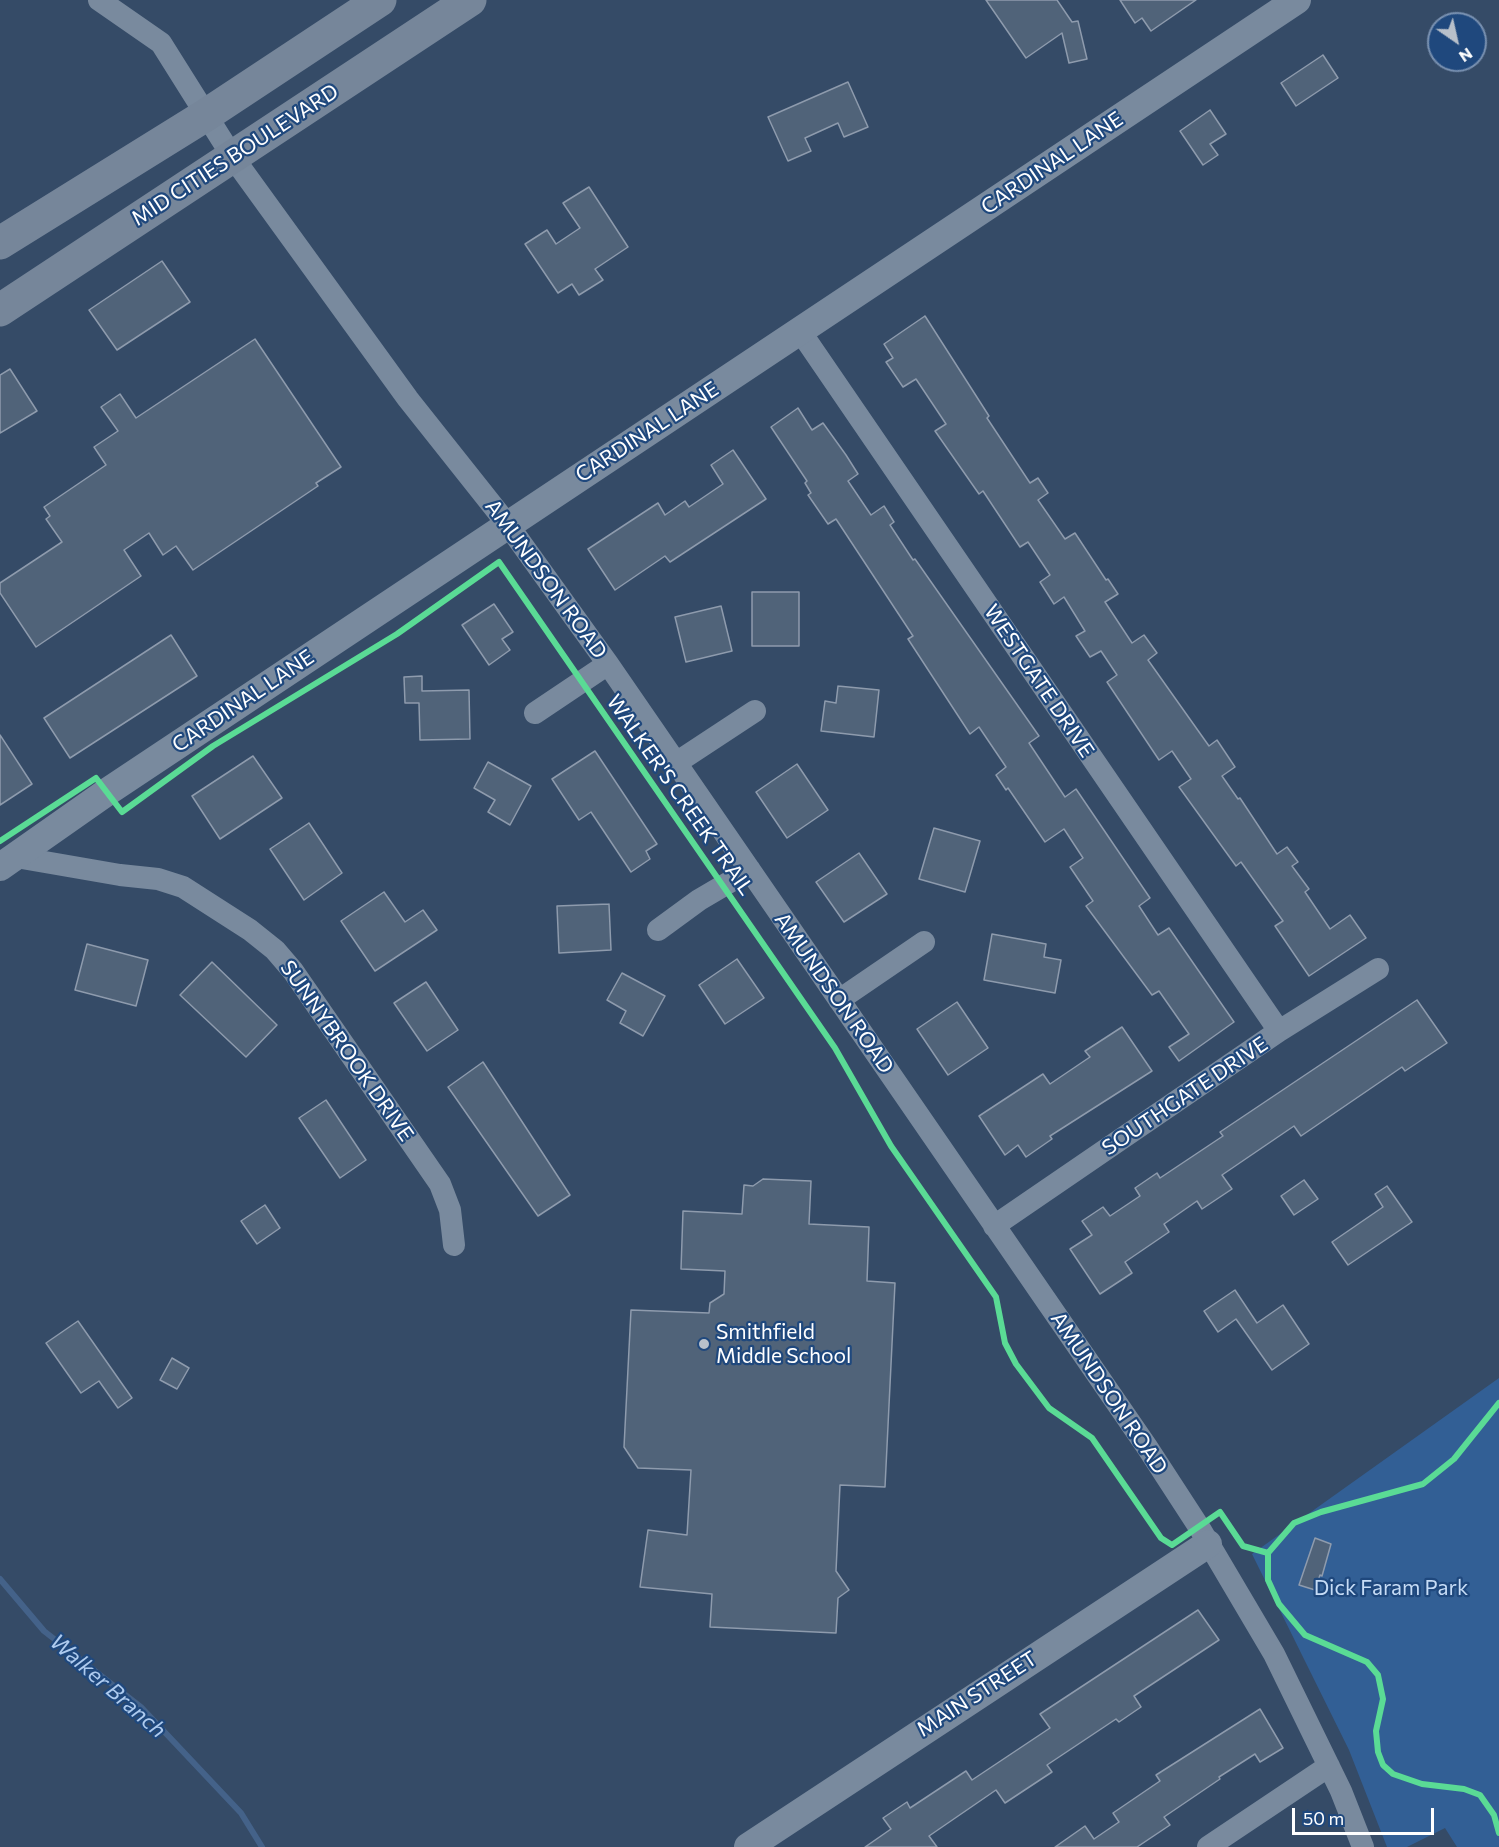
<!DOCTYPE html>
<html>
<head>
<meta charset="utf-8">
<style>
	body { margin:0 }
	#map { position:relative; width:1499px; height:1847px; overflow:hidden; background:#354b67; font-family:Commissioner,sans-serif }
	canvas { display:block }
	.north { position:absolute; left:1427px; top:12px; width:60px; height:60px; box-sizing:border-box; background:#1f487d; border:2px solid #7991b1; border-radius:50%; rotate:146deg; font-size:16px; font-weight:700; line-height:24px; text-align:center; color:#fff }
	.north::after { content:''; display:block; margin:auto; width:21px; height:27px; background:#b8c0ca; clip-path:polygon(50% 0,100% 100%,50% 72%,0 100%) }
	.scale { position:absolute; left:1292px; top:1808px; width:142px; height:27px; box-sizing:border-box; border:3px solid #fff; border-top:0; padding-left:8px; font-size:18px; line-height:21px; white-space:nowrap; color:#fff; -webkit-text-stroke:4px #1f487d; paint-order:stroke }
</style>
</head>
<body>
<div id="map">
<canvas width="1499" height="1847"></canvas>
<div class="north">N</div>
<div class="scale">50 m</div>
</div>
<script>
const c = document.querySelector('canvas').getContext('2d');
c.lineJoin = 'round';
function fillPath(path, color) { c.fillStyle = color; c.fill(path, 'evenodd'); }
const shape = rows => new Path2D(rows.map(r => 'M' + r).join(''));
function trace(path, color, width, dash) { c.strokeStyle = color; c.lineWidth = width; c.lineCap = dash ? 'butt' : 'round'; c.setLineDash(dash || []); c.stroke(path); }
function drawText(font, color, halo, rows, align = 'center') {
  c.font = font + ' Commissioner,sans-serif'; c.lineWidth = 4.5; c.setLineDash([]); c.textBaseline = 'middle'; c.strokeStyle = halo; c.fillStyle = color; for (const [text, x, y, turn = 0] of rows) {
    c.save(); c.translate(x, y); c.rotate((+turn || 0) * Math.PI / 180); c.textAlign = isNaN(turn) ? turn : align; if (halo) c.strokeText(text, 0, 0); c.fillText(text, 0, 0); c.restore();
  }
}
fillPath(shape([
	[1499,1378,1499,1847,1457,1847,1445,1828,1407,1847,1387,1847,1349,1750,1252,1554]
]), '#325f95');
trace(shape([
	[0,1579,44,1631,141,1707,241,1813,262,1847]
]), '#446289', 6);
const building = shape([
	[986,0,1057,0,1072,22,1078,21,1087,59,1069,63,1062,33,1026,58,986,0],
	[1120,0,1196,0,1151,31,1142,18,1135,23,1120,0],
	[1323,55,1338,78,1296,106,1281,83,1323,55],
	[848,82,868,127,844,137,838,123,805,138,811,151,788,161,768,117,848,82],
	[1210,110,1226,134,1210,144,1218,155,1203,165,1180,131,1210,110],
	[589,187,628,247,595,269,603,280,579,295,572,284,558,293,525,244,547,230,556,244,580,228,563,203,589,187],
	[162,261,190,302,117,350,89,310,162,261],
	[925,316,989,416,987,418,1030,483,1038,478,1048,493,1038,500,1065,539,1075,533,1106,580,1108,579,1118,594,1105,602,1132,643,1144,635,1157,653,1148,660,1209,746,1217,740,1235,767,1222,776,1238,799,1240,798,1277,854,1287,847,1298,862,1292,866,1309,889,1305,892,1330,929,1350,915,1366,938,1309,976,1275,926,1283,921,1241,862,1236,866,1179,787,1191,779,1172,751,1159,760,1107,682,1117,675,1101,651,1090,657,1076,636,1085,631,1064,597,1054,604,1040,582,1050,575,1028,542,1020,547,983,491,979,494,935,431,946,424,916,379,903,387,886,362,893,358,884,344,925,316],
	[255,339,341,467,316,483,318,486,193,570,176,546,163,555,149,533,124,550,141,576,36,647,0,593,0,583,62,542,46,519,50,516,44,507,106,465,94,447,118,431,101,407,120,394,136,418,255,339],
	[10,369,37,411,0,433,0,375,10,369],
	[798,408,812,430,823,423,846,455,858,474,848,481,871,515,884,506,894,522,890,525,913,560,915,559,1039,736,1029,743,1065,797,1076,789,1150,898,1139,906,1158,935,1169,928,1234,1022,1179,1061,1169,1047,1189,1034,1159,991,1152,995,1086,906,1093,901,1070,867,1083,858,1064,829,1045,842,1008,788,1006,790,996,775,1006,767,979,727,970,734,908,639,913,636,836,519,828,524,808,495,811,493,805,483,807,481,771,427,798,408],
	[733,450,766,499,670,562,665,556,615,590,588,549,658,503,665,515,685,501,689,507,723,484,711,465,733,450],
	[752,592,799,592,799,646,752,646,752,592],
	[494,604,513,632,502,639,510,650,489,665,462,625,494,604],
	[721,606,732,651,686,662,675,617,721,606],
	[171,635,197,676,70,758,44,718,171,635],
	[422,676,422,691,469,690,470,739,420,740,419,703,405,703,404,677,422,676],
	[838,686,879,690,874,737,821,731,825,701,836,703,838,686],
	[0,735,32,784,0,805,0,735],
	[595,751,657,844,646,851,650,859,631,872,591,812,579,820,552,779,595,751],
	[253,756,282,798,220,839,192,796,253,756],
	[488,762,531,786,510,825,488,812,495,800,474,788,488,762],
	[797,764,828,810,787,838,756,792,797,764],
	[309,823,342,873,304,900,270,849,309,823],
	[934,828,980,841,965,892,919,879,934,828],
	[859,853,887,894,844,922,816,882,859,853],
	[384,892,405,922,423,910,437,930,375,971,341,921,384,892],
	[609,904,611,950,559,953,557,906,609,904],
	[992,934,1046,944,1044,957,1061,960,1055,993,984,980,992,934],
	[87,944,148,960,136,1006,75,990,87,944],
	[737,959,764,998,725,1024,699,985,737,959],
	[212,962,277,1025,246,1057,180,995,212,962],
	[622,973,665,996,643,1036,620,1023,626,1011,607,1000,622,973],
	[426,982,458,1030,427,1051,394,1003,426,982],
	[1417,1000,1447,1043,1405,1071,1402,1067,1301,1136,1294,1126,1222,1175,1232,1189,1202,1209,1197,1201,1164,1224,1169,1232,1125,1262,1132,1273,1100,1294,1070,1249,1092,1235,1082,1221,1103,1207,1110,1216,1140,1196,1135,1188,1157,1173,1160,1178,1223,1136,1220,1132,1417,1000],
	[957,1002,988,1048,948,1075,917,1029,957,1002],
	[1122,1027,1152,1071,1050,1136,1052,1139,1026,1157,1018,1145,1005,1155,979,1116,1043,1074,1050,1084,1090,1057,1085,1051,1122,1027],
	[483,1062,570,1195,538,1216,448,1087,483,1062],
	[326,1100,366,1160,340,1178,299,1118,326,1100],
	[763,1179,811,1181,809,1224,869,1227,867,1281,895,1283,885,1487,840,1485,836,1571,849,1590,838,1598,836,1633,710,1627,712,1594,640,1587,648,1530,687,1535,691,1470,638,1468,624,1447,631,1310,709,1313,710,1303,724,1294,725,1271,681,1269,683,1211,742,1214,744,1185,753,1186,763,1179],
	[1304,1180,1318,1199,1294,1215,1281,1196,1304,1180],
	[1387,1186,1412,1222,1348,1265,1332,1242,1383,1207,1375,1194,1387,1186],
	[265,1205,280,1228,257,1244,241,1221,265,1205],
	[1235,1290,1257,1323,1283,1305,1309,1344,1272,1370,1236,1319,1218,1332,1204,1311,1235,1290],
	[78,1321,132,1398,118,1408,99,1381,81,1393,46,1343,78,1321],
	[172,1358,189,1368,177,1389,160,1380,172,1358],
	[1315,1538,1331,1544,1322,1576,1320,1575,1315,1590,1299,1585,1315,1538],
	[1198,1610,1219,1640,1134,1696,1141,1707,1119,1722,1116,1719,1047,1765,1052,1772,1005,1803,996,1790,929,1836,937,1847,865,1847,891,1829,883,1818,907,1802,910,1808,966,1771,972,1780,1050,1728,1040,1714,1198,1610],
	[1260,1709,1283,1748,1260,1762,1255,1754,1219,1777,1220,1779,1164,1817,1170,1825,1137,1847,1055,1847,1085,1826,1094,1839,1119,1822,1113,1813,1160,1781,1156,1775,1260,1709]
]);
fillPath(building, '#506379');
trace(building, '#8e9bad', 1.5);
trace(shape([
	[99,0,161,43,232,156,408,399,508,525,608,664,1147,1447,1199,1527,1274,1654,1341,1791,1363,1847],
	[800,331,1279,1031],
	[535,713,608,664],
	[676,763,755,711],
	[16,857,120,875,158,879,183,887,250,930,275,950,293,971,440,1184,450,1210,454,1245],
	[658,930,699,900,750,870],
	[839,1000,924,942],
	[994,1226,1279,1031,1378,969],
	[1208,1847,1329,1766]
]), '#798a9e', 22);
trace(shape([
	[0,867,107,792,1297,0],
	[748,1847,1208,1544]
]), '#798a9e', 28);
trace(shape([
	[0,243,206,115,380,0],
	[0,310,470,0]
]), '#76869a', 33);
trace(shape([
	[0,841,96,778,122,812,213,746,397,634,499,562,835,1048,891,1146,996,1297,1005,1343,1016,1364,1049,1408,1092,1438,1161,1538,1172,1545,1220,1512,1243,1546,1268,1553],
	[1268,1553,1268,1580,1279,1604,1305,1635,1367,1662,1378,1675,1383,1699,1376,1731,1378,1752,1383,1765,1393,1774,1422,1784,1464,1789,1480,1795,1494,1815,1499,1833],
	[1268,1553,1294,1523,1321,1512,1423,1484,1454,1459,1499,1403]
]), '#5adb95', 6);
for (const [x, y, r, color] of [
	[704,1344,6,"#b8c0ca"]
]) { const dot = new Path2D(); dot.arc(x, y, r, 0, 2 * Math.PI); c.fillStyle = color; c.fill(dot); trace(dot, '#1f487d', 2); }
drawText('21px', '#fff', '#1f487d', [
	["MID CITIES BOULEVARD",235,155,-33],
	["CARDINAL LANE",1052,163,-34],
	["CARDINAL LANE",647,432,-33],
	["AMUNDSON ROAD",546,579,54],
	["WESTGATE DRIVE",1039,681,56],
	["CARDINAL LANE",243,701,-34],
	["WALKER'S CREEK TRAIL",680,795,55],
	["AMUNDSON ROAD",834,993,55],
	["SUNNYBROOK DRIVE",347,1051,55],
	["SOUTHGATE DRIVE",1185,1096,-34],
	["AMUNDSON ROAD",1109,1393,56],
	["MAIN STREET",977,1694,-33]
]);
drawText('21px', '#fff', '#1f487d', [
	["Smithfield",716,1332],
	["Middle School",716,1356]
], 'left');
drawText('21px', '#c6dcf6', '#1f487d', [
	["Dick Faram Park",1391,1588]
]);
drawText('italic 22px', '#aecbef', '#1f487d', [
	["Walker Branch",108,1686,41]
]);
</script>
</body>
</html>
